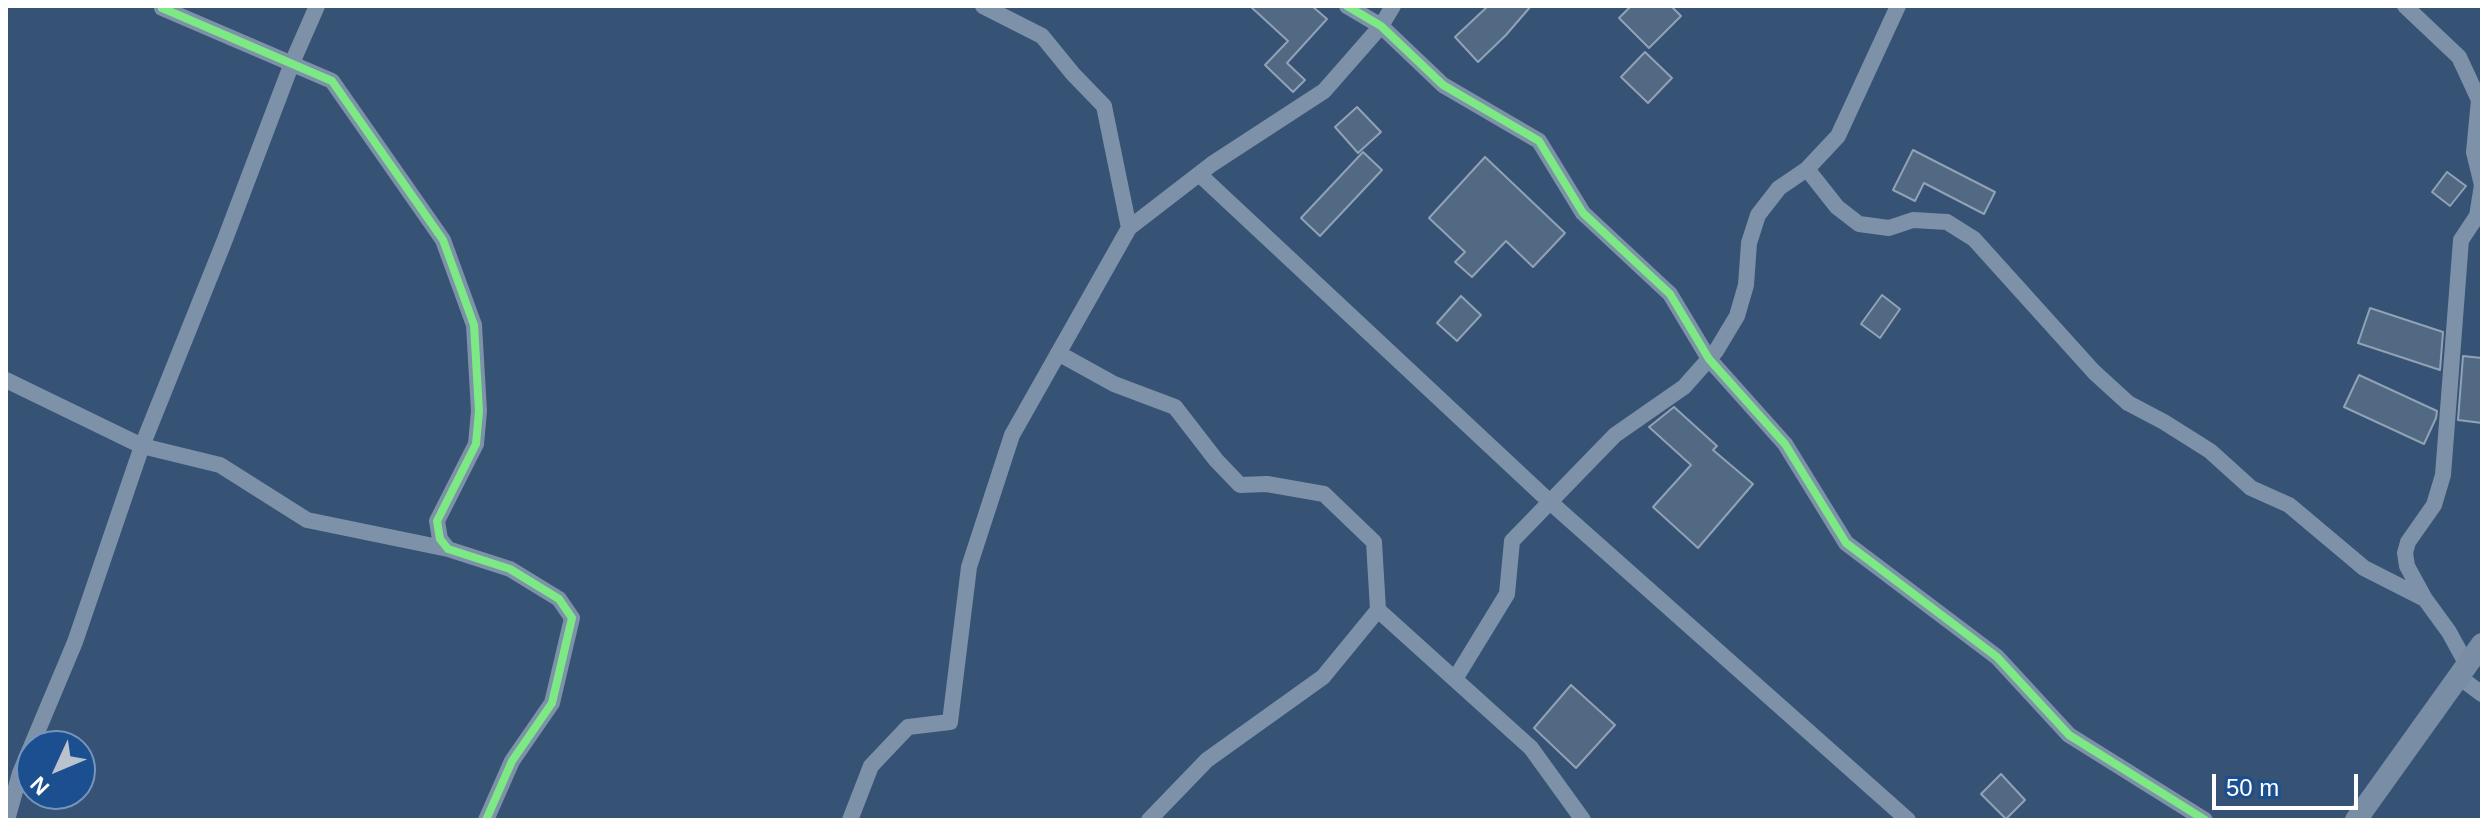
<!DOCTYPE html>
<html>
<head>
<meta charset="utf-8">
<style>
	body { margin:0 }
	#map { position:relative; width:2488px; height:826px; overflow:hidden; background:#365274; font-family:Arial,sans-serif }
	canvas { display:block }
	.frame { position:absolute; inset:0; border:8px solid #fff; pointer-events:none }
	.north { position:absolute; left:16px; top:730px; width:80px; height:80px; box-sizing:border-box; background:#1b4f8f; border:2px solid #7695bc; border-radius:50%; rotate:226deg; font-size:22px; font-weight:700; line-height:32px; text-align:center; color:#fff }
	.north::after { content:''; display:block; margin:auto; width:28px; height:36px; background:#b9c2ce; clip-path:polygon(50% 0,100% 100%,50% 72%,0 100%) }
	.scale { position:absolute; left:2212px; top:774px; width:146px; height:36px; box-sizing:border-box; border:4px solid #fff; border-top:0; padding-left:10px; font-size:24px; line-height:28px; white-space:nowrap; color:#fff; -webkit-text-stroke:6px #1b4f8f; paint-order:stroke }
</style>
</head>
<body>
<div id="map">
<canvas width="2488" height="826"></canvas>
<div class="frame"></div>
<div class="north">N</div>
<div class="scale">50 m</div>
</div>
<script>
const c = document.querySelector('canvas').getContext('2d');
c.lineJoin = 'round';
function fillPath(path, color) { c.fillStyle = color; c.fill(path, 'evenodd'); }
const shape = rows => new Path2D(rows.map(r => 'M' + r).join(''));
function trace(path, color, width, dash) { c.strokeStyle = color; c.lineWidth = width; c.lineCap = dash ? 'butt' : 'round'; c.setLineDash(dash || []); c.stroke(path); }
const building = shape([
	[1250,6,1312,6,1327,19,1287,63,1305,80,1293,92,1265,65,1288,41,1250,6],
	[1488,6,1531,6,1506,35,1478,62,1455,37,1488,6],
	[1631,6,1671,6,1681,16,1649,48,1619,18,1631,6],
	[1645,52,1672,78,1648,103,1621,77,1645,52],
	[1357,107,1381,132,1358,153,1335,127,1357,107],
	[1913,150,1995,192,1984,214,1924,183,1915,201,1893,190,1913,150],
	[1363,152,1382,170,1320,236,1301,218,1363,152],
	[1485,157,1565,233,1533,267,1506,241,1472,277,1455,262,1465,252,1429,218,1485,157],
	[2447,172,2466,186,2450,206,2432,192,2447,172],
	[1882,295,1900,309,1880,338,1861,324,1882,295],
	[1461,296,1481,315,1457,341,1437,323,1461,296],
	[2370,308,2443,332,2440,370,2358,343,2370,308],
	[2463,356,2482,358,2482,423,2458,420,2463,356],
	[2359,375,2437,411,2436,418,2424,444,2344,407,2359,375],
	[1674,407,1717,446,1713,450,1753,484,1698,548,1653,507,1691,465,1649,427,1674,407],
	[1571,685,1615,725,1576,768,1534,728,1571,685],
	[2001,774,2025,800,2006,819,1981,794,2001,774]
]);
fillPath(building, '#526984');
trace(building, '#92a2b6', 2);
trace(shape([
	[983,6,1042,36,1073,74,1104,106,1129,228],
	[1347,6,1381,26,1443,85,1539,141,1583,213,1670,294,1709,359,1785,444,1846,543,1997,657,2069,735,2205,820],
	[2405,6,2459,57,2479,100,2474,152,2482,185,2477,216,2461,240,2443,475,2434,505,2408,542,2405,553,2407,566,2425,599,2449,632,2467,665],
	[162,8,332,81,443,240,474,325,479,411,476,444,437,521,440,539,448,549,510,569,559,599,572,618,552,703,512,761,486,820],
	[1807,169,1837,207,1859,224,1889,228,1913,220,1947,222,1974,239,2094,372,2128,403,2164,422,2210,451,2251,488,2289,505,2364,568,2425,599],
	[1199,174,1550,502,1908,820],
	[1058,353,1114,384,1175,407,1216,460,1240,485,1267,484,1324,494,1374,542,1378,610,1531,748,1583,820],
	[6,380,142,446,220,465,307,520,448,549],
	[2459,677,2482,694],
	[1455,679,1507,594,1512,541,1615,435,1684,387,1716,351,1737,316,1746,285,1749,243,1758,215,1779,188,1807,169,1838,136,1898,6],
	[7,820,20,773,75,642,142,446,224,242,292,63,317,6],
	[850,820,871,766,908,727,950,722,969,567,1012,435,1129,228,1212,164,1324,91,1381,26,1393,6],
	[1149,820,1207,760,1323,677,1378,610]
]), '#7d92a8', 16);
trace(shape([
	[2356,820,2482,644]
]), '#798da4', 22);
trace(shape([
	[1347,6,1381,26,1443,85,1539,141,1583,213,1670,294,1709,359,1785,444,1846,543,1997,657,2069,735,2205,820],
	[162,8,332,81,443,240,474,325,479,411,476,444,437,521,440,539,448,549,510,569,559,599,572,618,552,703,512,761,486,820]
]), '#7ce984', 8);
</script>
</body>
</html>
